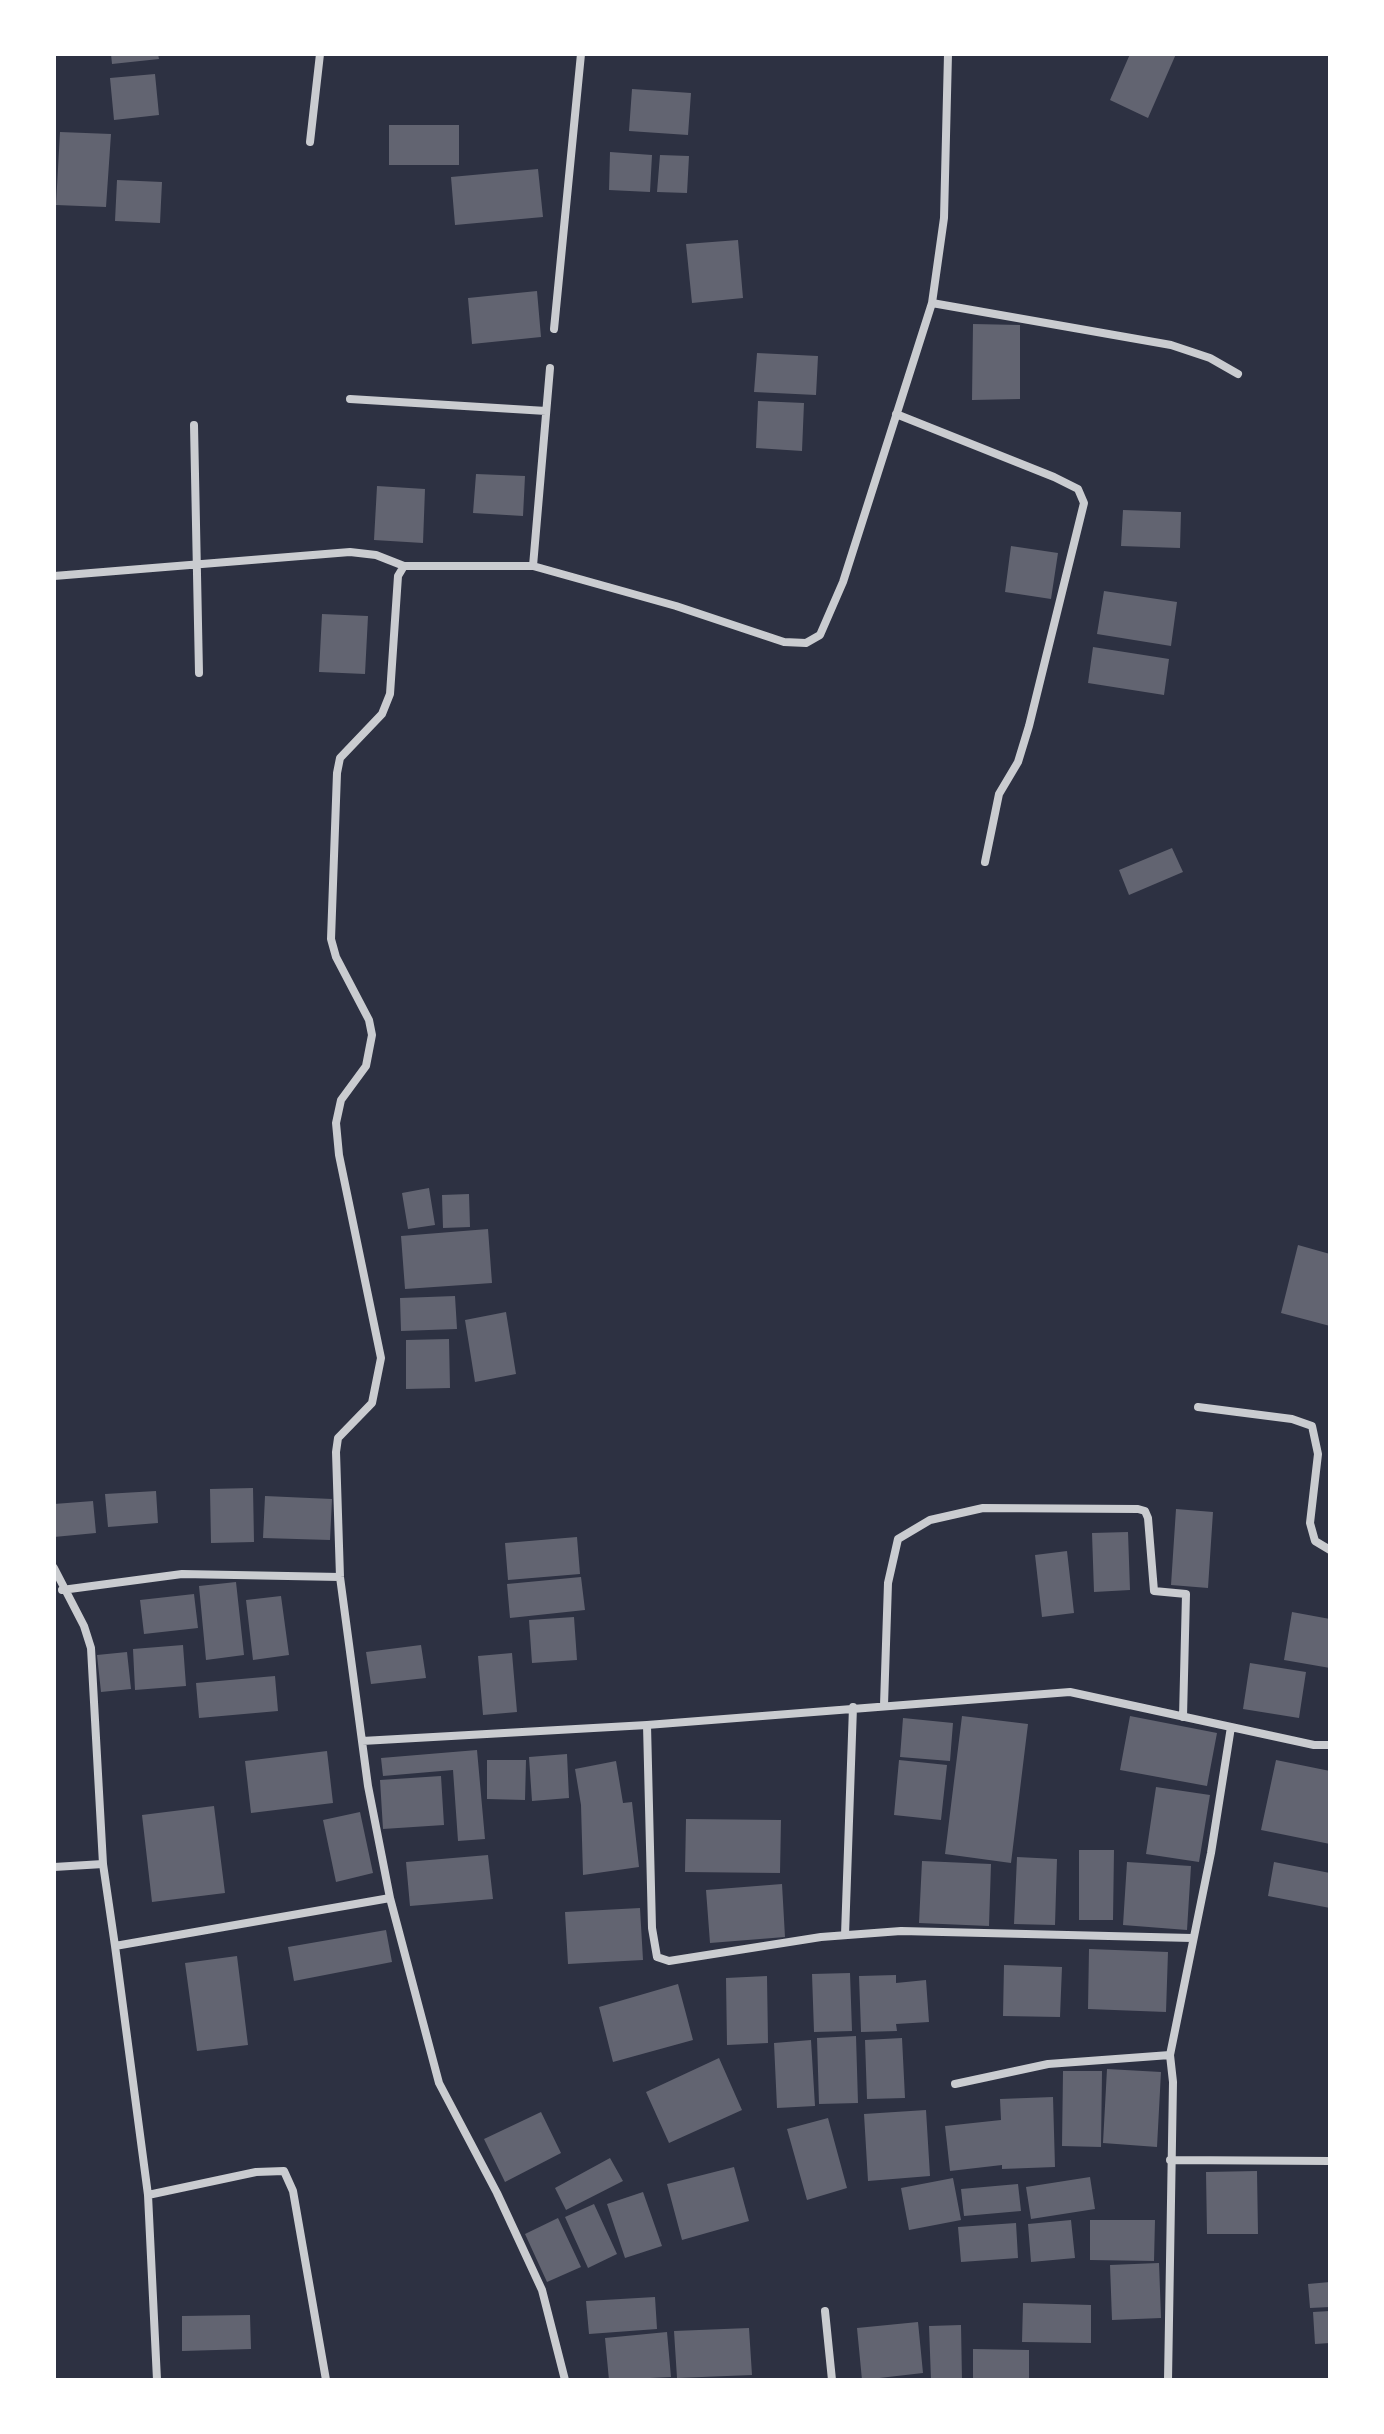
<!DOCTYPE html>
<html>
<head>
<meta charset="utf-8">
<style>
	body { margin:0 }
	#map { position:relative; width:1384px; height:2434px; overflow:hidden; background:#2d3142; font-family:"Archivo Narrow",sans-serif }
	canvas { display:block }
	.frame { position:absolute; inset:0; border:56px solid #fff; pointer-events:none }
</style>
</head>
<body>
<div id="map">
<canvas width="1384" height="2434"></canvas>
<div class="frame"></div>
</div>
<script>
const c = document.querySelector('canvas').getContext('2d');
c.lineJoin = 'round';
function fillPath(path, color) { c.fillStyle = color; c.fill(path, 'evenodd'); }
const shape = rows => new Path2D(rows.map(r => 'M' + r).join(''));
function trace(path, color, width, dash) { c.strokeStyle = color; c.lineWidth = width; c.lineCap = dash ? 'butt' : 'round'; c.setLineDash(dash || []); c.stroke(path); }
fillPath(shape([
	[111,54,158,54,159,59,112,64],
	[1130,54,1176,54,1148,118,1110,100],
	[155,74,159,115,114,120,110,78],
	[632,89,691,93,688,135,629,131],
	[389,125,459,125,459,165,389,165],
	[60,132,111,134,106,207,56,205],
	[610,152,652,155,650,192,609,190],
	[660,155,689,156,687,193,657,192],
	[538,169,543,217,455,225,451,177],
	[117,180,162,182,160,223,115,221],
	[738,240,743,298,692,303,686,244],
	[537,291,541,337,472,344,468,298],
	[973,324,1020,325,1020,399,972,400],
	[757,353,818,356,816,395,754,392],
	[758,401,804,403,802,451,756,448],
	[476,474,525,476,523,516,473,513],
	[377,486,425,489,423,543,374,540],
	[1123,510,1181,512,1180,548,1121,546],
	[1011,546,1058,553,1051,599,1005,592],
	[1104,591,1177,602,1171,646,1097,634],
	[322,614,368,616,365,674,319,672],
	[1093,647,1169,659,1164,695,1088,683],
	[1172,848,1183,872,1129,895,1119,870],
	[429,1188,435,1225,408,1229,402,1193],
	[469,1194,470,1227,443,1228,442,1195],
	[488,1229,492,1283,405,1289,401,1236],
	[1298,1245,1330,1254,1330,1326,1281,1313],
	[455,1296,457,1329,401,1331,400,1298],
	[506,1312,516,1374,475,1382,465,1320],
	[449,1339,450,1388,406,1389,406,1340],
	[253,1488,254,1542,211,1543,210,1489],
	[156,1491,158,1523,108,1527,105,1494],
	[265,1496,332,1499,330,1540,263,1538],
	[93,1501,96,1533,54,1537,54,1504],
	[1176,1509,1213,1512,1208,1588,1171,1585],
	[1128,1532,1130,1590,1094,1592,1092,1533],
	[577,1537,580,1574,508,1580,505,1543],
	[1067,1551,1074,1613,1042,1617,1035,1555],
	[581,1577,585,1610,510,1618,507,1584],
	[236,1582,244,1655,206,1660,199,1586],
	[194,1594,198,1628,144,1634,140,1600],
	[281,1596,289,1655,253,1660,246,1600],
	[1292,1612,1330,1619,1330,1668,1284,1660],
	[574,1617,577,1660,532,1663,529,1620],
	[183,1645,186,1686,135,1690,133,1649],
	[421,1645,426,1678,371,1684,366,1652],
	[127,1652,131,1689,101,1692,97,1655],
	[512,1653,517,1712,483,1715,478,1656],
	[1250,1663,1306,1672,1299,1718,1243,1709],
	[275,1676,278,1711,199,1718,196,1683],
	[962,1716,1028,1724,1011,1863,945,1854],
	[1130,1716,1217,1733,1207,1786,1120,1770],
	[903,1718,953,1723,950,1761,900,1757],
	[477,1750,485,1839,458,1841,453,1770,383,1776,381,1758],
	[327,1751,333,1803,251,1813,245,1761],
	[567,1754,569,1798,532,1801,529,1757],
	[487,1760,526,1760,525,1800,487,1799],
	[899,1760,947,1765,941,1820,894,1815],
	[1276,1760,1330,1771,1330,1844,1261,1830],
	[616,1761,623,1803,632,1802,639,1867,583,1875,581,1805,575,1769],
	[441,1776,444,1825,383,1829,380,1780],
	[1156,1787,1210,1795,1199,1862,1146,1854],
	[214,1806,225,1893,152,1902,142,1815],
	[360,1812,373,1873,336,1882,323,1820],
	[686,1819,781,1820,780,1873,685,1872],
	[1079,1850,1114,1850,1113,1920,1079,1920],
	[488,1855,493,1899,410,1906,406,1862],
	[1017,1857,1057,1859,1055,1925,1014,1924],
	[922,1861,991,1864,989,1926,919,1923],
	[1127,1862,1191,1866,1187,1930,1123,1925],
	[1274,1862,1330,1873,1330,1908,1268,1896],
	[782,1884,785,1937,710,1943,706,1890],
	[640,1908,643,1960,568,1964,565,1912],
	[386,1930,392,1962,294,1981,288,1947],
	[1089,1949,1168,1952,1166,2012,1088,2009],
	[237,1956,248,2045,197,2051,185,1963],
	[1004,1965,1062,1967,1060,2017,1003,2016],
	[850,1973,852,2031,814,2032,812,1974],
	[896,1975,896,1983,926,1980,929,2022,896,2024,897,2031,861,2032,859,1976],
	[767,1976,768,2043,727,2045,726,1978],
	[678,1984,693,2040,613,2062,599,2007],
	[856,2036,858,2103,819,2104,817,2038],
	[902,2038,905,2098,867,2099,865,2040],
	[811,2040,815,2106,777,2108,774,2043],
	[719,2058,742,2110,669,2143,646,2092],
	[1107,2069,1161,2072,1157,2147,1103,2143],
	[1063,2071,1102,2071,1101,2147,1062,2146],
	[1053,2097,1055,2167,1002,2169,1002,2165,950,2171,945,2126,1001,2120,1000,2099],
	[926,2110,930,2176,868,2181,864,2114],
	[541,2112,561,2153,505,2182,484,2139],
	[828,2118,847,2188,807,2200,787,2129],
	[610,2158,623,2181,566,2210,555,2188],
	[734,2167,749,2221,682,2240,667,2184],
	[1257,2171,1258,2234,1207,2234,1206,2172],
	[1090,2177,1095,2209,1031,2219,1026,2187],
	[953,2178,961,2220,909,2230,901,2188],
	[1018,2184,1021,2211,964,2216,961,2189],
	[643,2192,662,2246,625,2258,607,2204],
	[594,2204,617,2254,588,2268,565,2217],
	[558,2218,581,2267,547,2282,525,2234],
	[1071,2220,1075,2258,1031,2262,1028,2224],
	[1090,2220,1155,2220,1154,2261,1090,2260],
	[1016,2223,1018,2258,961,2262,958,2227],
	[1159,2263,1161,2318,1112,2320,1110,2265],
	[1330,2282,1330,2307,1310,2308,1308,2284],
	[655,2297,657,2329,589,2334,586,2301],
	[1023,2303,1091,2305,1091,2343,1022,2342],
	[1330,2311,1330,2343,1315,2344,1313,2312],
	[250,2315,251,2349,182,2351,182,2316],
	[918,2322,923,2373,862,2380,857,2328],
	[961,2325,962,2380,931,2380,929,2326],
	[749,2328,752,2375,677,2378,674,2331],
	[667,2332,671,2377,609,2380,605,2338],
	[973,2349,1029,2350,1029,2380,973,2380]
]), '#626471');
trace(shape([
	[310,142,320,54],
	[932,303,1171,345,1210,358,1238,374],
	[554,329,581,54],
	[350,399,546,411],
	[896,414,1054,477,1078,489,1084,503,1029,726,1018,762,999,794,985,862],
	[194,425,199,673],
	[533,566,550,368],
	[54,576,350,552,376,555,404,566],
	[1198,1407,1292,1419,1312,1426,1318,1454,1310,1523,1315,1541,1330,1550],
	[54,1568,84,1626,91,1648,103,1864],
	[62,1590,182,1574,340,1577],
	[884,1705,888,1583,898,1539,930,1520,983,1508,1138,1509,1145,1511,1148,1518,1154,1591,1186,1594,1183,1717],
	[647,1725,652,1928,657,1957,669,1961,821,1937,901,1931,1192,1938],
	[362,1741,647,1725,1070,1692,1314,1745,1330,1745],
	[54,1867,103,1864,115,1946,390,1898],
	[845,1935,853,1707],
	[115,1946,148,2195,157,2380],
	[955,2084,1048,2064,1170,2055],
	[1170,2160,1330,2161],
	[148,2195,256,2172,284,2171,293,2191,326,2380],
	[825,2311,832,2380],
	[565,2380,542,2290,497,2193,439,2083,390,1898,368,1786,340,1577,336,1452,338,1438,372,1403,381,1358,339,1155,336,1123,341,1100,366,1066,372,1035,369,1020,336,957,331,939,337,773,340,758,382,714,390,694,398,576,404,566,533,566,676,606,784,642,806,643,820,635,843,582,932,303,944,218,948,54],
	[1168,2380,1173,2082,1170,2055,1211,1853,1231,1727]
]), '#caccd0', 8);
</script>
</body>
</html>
